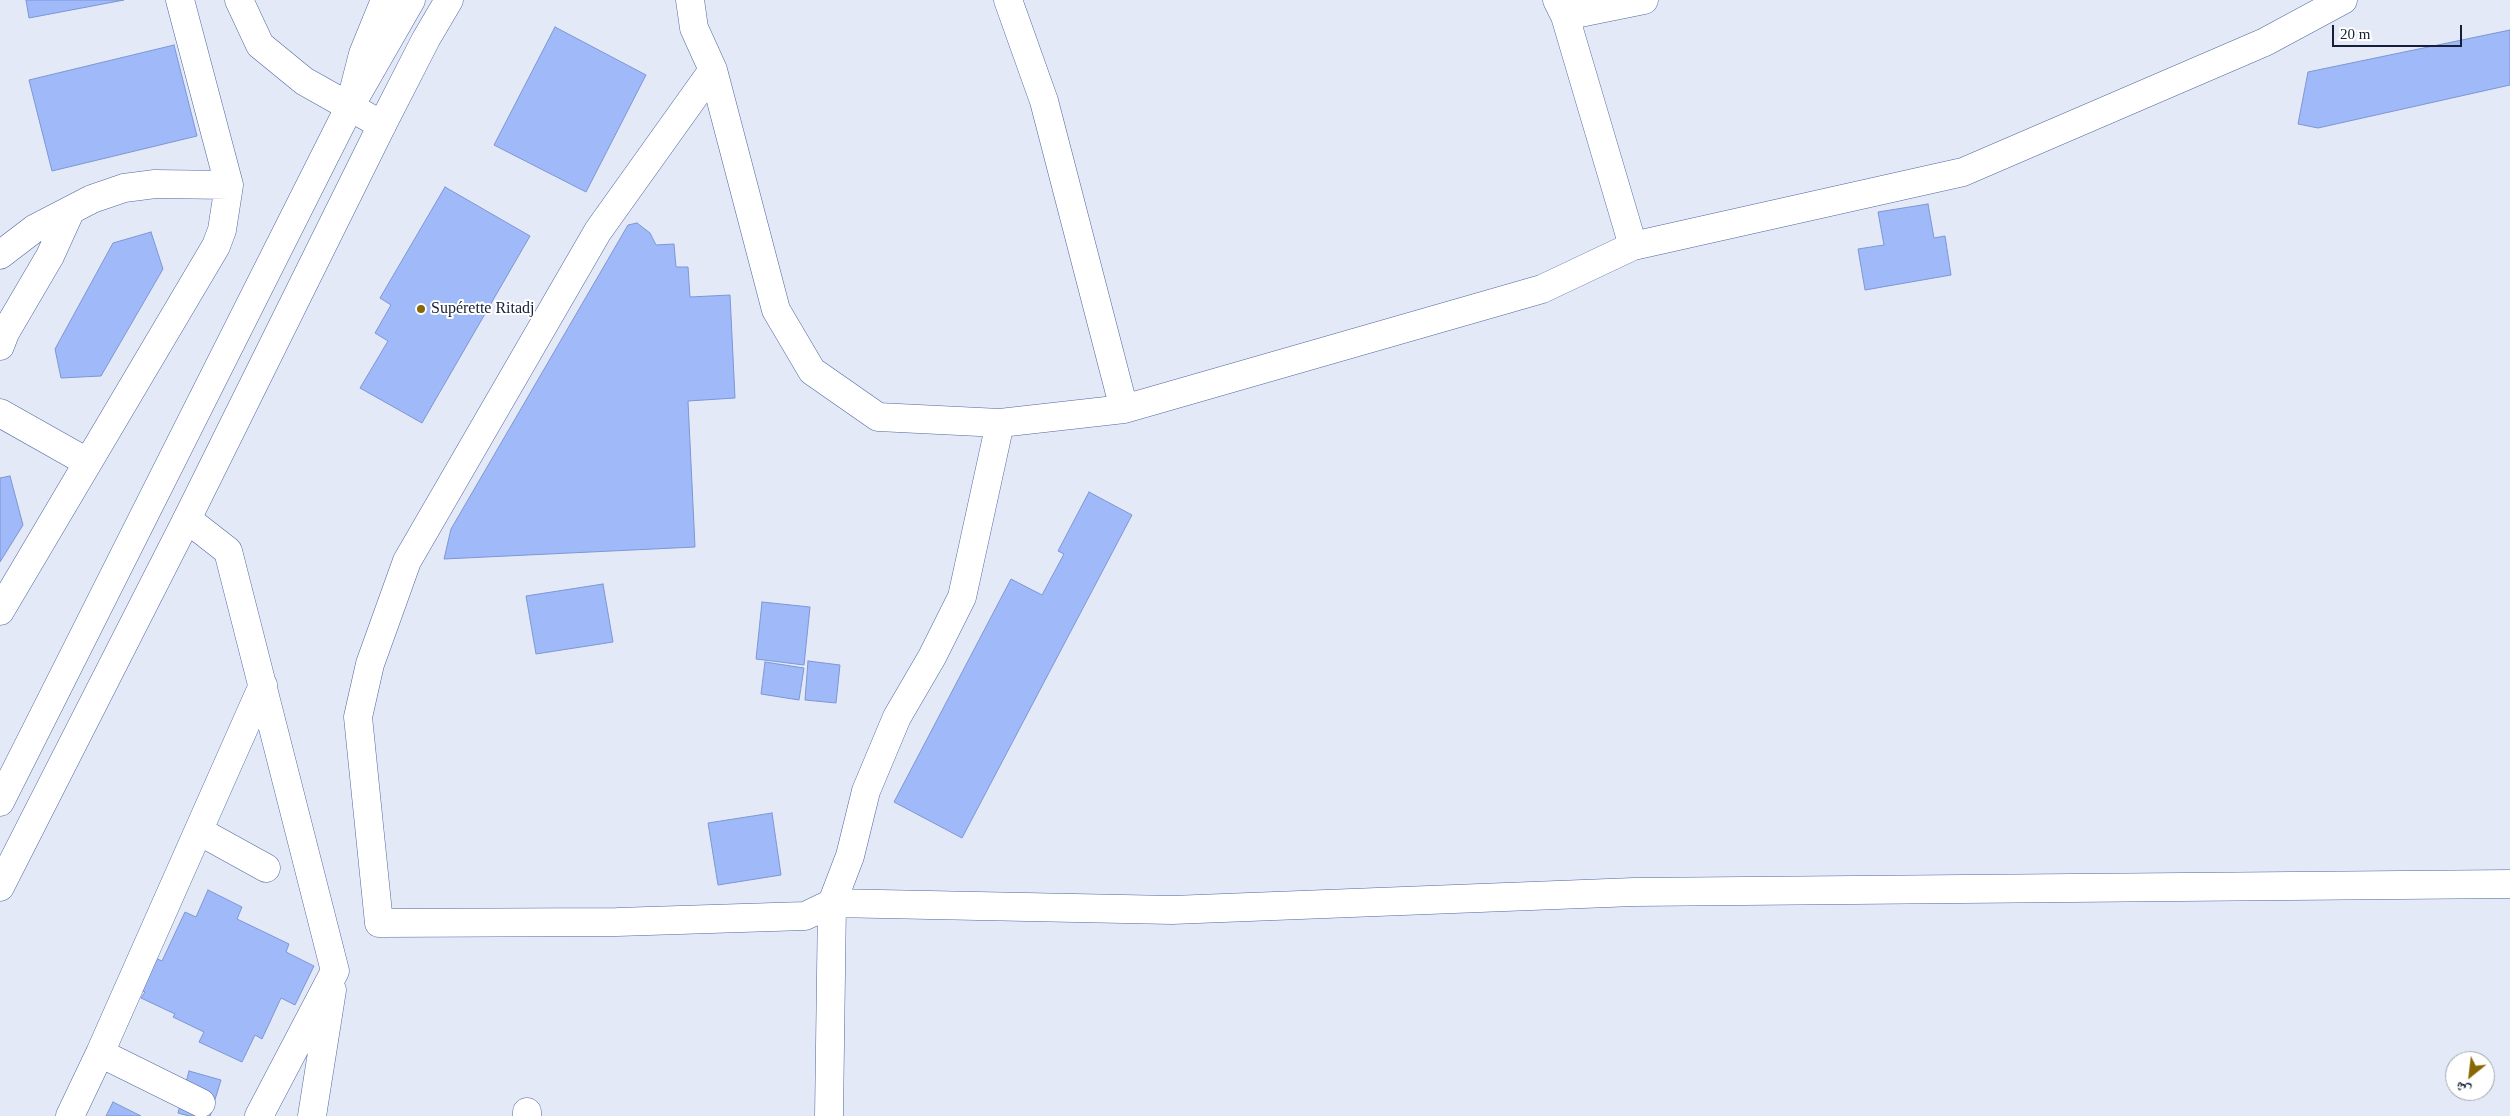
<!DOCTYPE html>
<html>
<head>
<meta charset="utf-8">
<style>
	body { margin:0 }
	#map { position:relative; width:2510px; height:1116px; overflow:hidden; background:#e3e9f7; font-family:"Times New Roman","Noto Naskh Arabic",serif }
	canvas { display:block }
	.north { position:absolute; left:2445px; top:1051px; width:50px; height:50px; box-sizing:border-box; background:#fff; border:1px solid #a2a5af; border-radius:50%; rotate:209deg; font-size:14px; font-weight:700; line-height:20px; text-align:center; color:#161f37 }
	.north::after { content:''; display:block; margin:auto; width:18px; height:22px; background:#886804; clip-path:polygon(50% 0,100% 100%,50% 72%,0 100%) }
	.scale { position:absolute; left:2332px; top:25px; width:130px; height:22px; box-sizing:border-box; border:2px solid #161f37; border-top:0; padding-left:6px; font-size:15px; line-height:18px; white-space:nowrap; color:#161f37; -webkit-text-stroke:4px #fff; paint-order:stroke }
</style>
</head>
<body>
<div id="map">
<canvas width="2510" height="1116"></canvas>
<div class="north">ش</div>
<div class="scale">20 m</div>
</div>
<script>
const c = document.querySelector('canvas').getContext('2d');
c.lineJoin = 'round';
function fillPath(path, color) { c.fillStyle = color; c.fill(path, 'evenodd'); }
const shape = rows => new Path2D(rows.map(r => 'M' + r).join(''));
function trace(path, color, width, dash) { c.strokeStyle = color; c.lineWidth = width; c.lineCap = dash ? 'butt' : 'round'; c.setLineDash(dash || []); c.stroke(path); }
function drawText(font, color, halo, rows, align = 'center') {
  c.font = font + ' "Times New Roman",serif'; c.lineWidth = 4; c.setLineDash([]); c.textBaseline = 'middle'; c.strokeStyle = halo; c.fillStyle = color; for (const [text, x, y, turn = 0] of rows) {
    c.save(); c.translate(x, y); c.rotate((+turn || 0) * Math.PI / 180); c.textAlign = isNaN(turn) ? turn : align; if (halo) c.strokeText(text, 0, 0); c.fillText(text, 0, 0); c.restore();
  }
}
const building = shape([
	[26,0,124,0,29,18,26,0],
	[555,27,646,75,586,192,494,145,555,27],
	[2510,30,2510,85,2318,128,2298,124,2308,72,2510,30],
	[174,45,197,136,52,171,29,80,174,45],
	[445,187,530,236,422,423,360,388,388,341,375,333,391,305,380,298,445,187],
	[1928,204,1934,238,1945,236,1951,275,1865,290,1858,249,1884,245,1878,212,1928,204],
	[637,223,650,233,656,245,674,244,676,267,688,267,690,297,730,295,735,398,688,401,695,547,444,559,451,529,628,225,637,223],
	[151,232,163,269,101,376,61,378,55,349,113,243,151,232],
	[10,476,23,525,0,562,0,478,10,476],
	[1089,492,1132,515,962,838,894,802,1011,579,1042,595,1064,554,1058,551,1089,492],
	[603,584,613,642,536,654,526,596,603,584],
	[762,602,810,607,804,665,756,659,762,602],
	[808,661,840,665,836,703,805,700,808,661],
	[765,662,804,668,799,700,761,694,765,662],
	[772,813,781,875,718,885,708,823,772,813],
	[208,890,242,907,237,919,289,944,286,952,314,966,295,1005,281,998,262,1039,255,1035,242,1062,199,1042,204,1032,173,1017,175,1014,141,998,145,992,136,988,151,956,162,961,185,912,196,917,208,890],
	[189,1071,221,1080,210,1116,189,1116,178,1113,189,1071],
	[113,1102,141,1116,106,1116,113,1102]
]);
fillPath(building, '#9fb9f9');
trace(building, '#7d96d4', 1);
const minor = shape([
	[239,0,260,45,304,81,382,125],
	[690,0,694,28,713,70,776,310,812,371,878,417,1000,423,1124,409,1542,289,1633,246,1963,172,2265,42,2343,0],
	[1008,0,1044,101,1124,409],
	[1557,0,1565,16,1633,246],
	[1565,16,1644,0],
	[713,70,598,231,407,561,370,664,358,717,379,923,617,922,805,916,832,903,850,856,866,791,897,717,932,657,962,597,1000,423],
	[353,93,363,54,385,0],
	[0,255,34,229,92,199,124,188,155,184,229,185],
	[0,346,5,333,50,256,70,212],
	[0,413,87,462],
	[187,519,228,551,335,971,259,1116],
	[0,611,216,246,222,230,229,185,180,0],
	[199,831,266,868],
	[100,1053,201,1103],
	[70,1116,100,1053,263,685],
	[312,1116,332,990],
	[527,1116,527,1112],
	[829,1116,832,903,1172,910,1634,892,2510,884]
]);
const primary = shape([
	[0,802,349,108,411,0],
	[0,887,187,519,382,125,426,39,449,0]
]);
trace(minor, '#5066a1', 29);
trace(primary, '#5066a1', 29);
trace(minor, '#fff', 28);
trace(primary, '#fff', 28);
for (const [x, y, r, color] of [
	[421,309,5,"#886804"]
]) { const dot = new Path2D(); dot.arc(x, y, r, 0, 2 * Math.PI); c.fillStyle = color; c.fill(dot); trace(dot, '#fff', 2); }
drawText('16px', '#161f37', '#fff', [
	["Supérette Ritadj",431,309]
], 'left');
</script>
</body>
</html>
